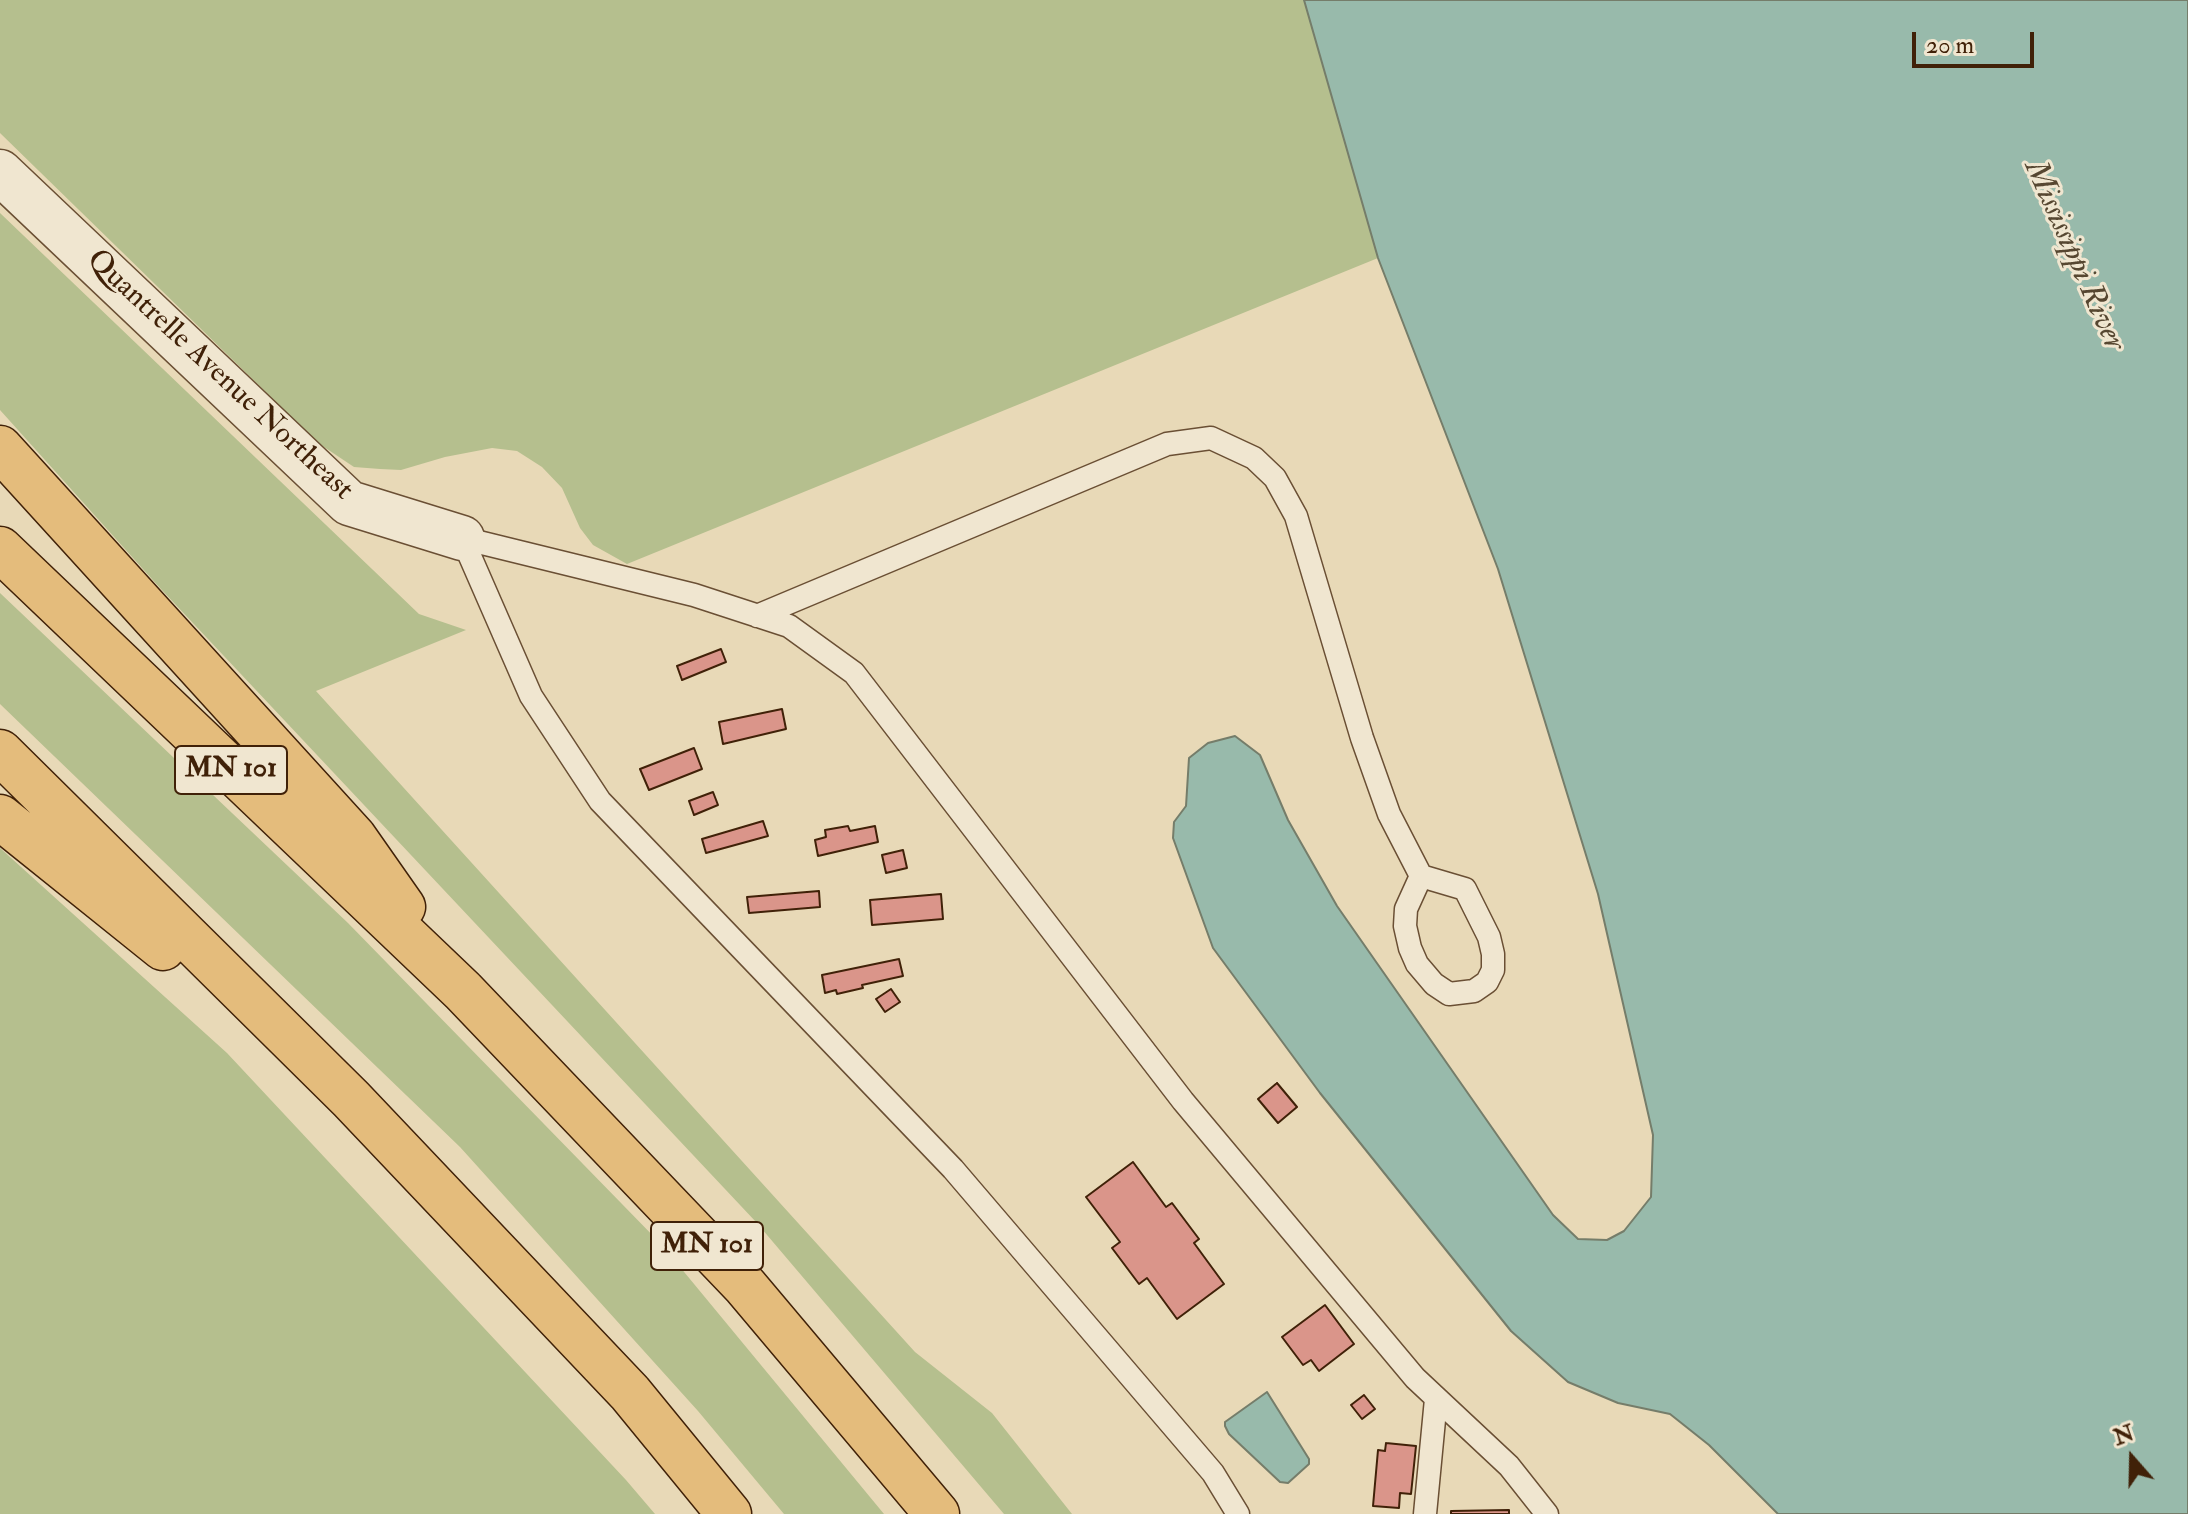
<!DOCTYPE html>
<html>
<head>
<meta charset="utf-8">
<style>
	body { margin:0 }
	#map { position:relative; width:2188px; height:1514px; overflow:hidden; background:#e8d9b7; font-family:"IM FELL Double Pica",serif }
	canvas { display:block }
	.north { position:absolute; left:2092px; top:1418px; width:80px; height:80px; -webkit-text-stroke:6px #f0e6d0; paint-order:stroke; rotate:340deg; font-size:22px; font-weight:700; line-height:32px; text-align:center; color:#402108 }
	.north::after { content:''; display:block; margin:auto; width:28px; height:36px; background:#402108; clip-path:polygon(50% 0,100% 100%,50% 72%,0 100%) }
	.scale { position:absolute; left:1912px; top:32px; width:122px; height:36px; box-sizing:border-box; border:4px solid #402108; border-top:0; padding-left:10px; font-size:24px; line-height:28px; white-space:nowrap; color:#402108; -webkit-text-stroke:6px #f0e6d0; paint-order:stroke }
</style>
</head>
<body>
<div id="map">
<canvas width="2188" height="1514"></canvas>
<div class="north">N</div>
<div class="scale">20 m</div>
</div>
<script>
const c = document.querySelector('canvas').getContext('2d');
c.lineJoin = 'round';
function fillPath(path, color) { c.fillStyle = color; c.fill(path, 'evenodd'); }
const shape = rows => new Path2D(rows.map(r => 'M' + r).join(''));
function trace(path, color, width, dash) { c.strokeStyle = color; c.lineWidth = width; c.lineCap = dash ? 'butt' : 'round'; c.setLineDash(dash || []); c.stroke(path); }
function drawText(font, color, halo, rows, align = 'center') {
  c.font = font + ' "IM FELL Double Pica",serif'; c.lineWidth = 6; c.setLineDash([]); c.textBaseline = 'middle'; c.strokeStyle = halo; c.fillStyle = color; for (const [text, x, y, turn = 0] of rows) {
    c.save(); c.translate(x, y); c.rotate((+turn || 0) * Math.PI / 180); c.textAlign = isNaN(turn) ? turn : align; if (halo) c.strokeText(text, 0, 0); c.fillText(text, 0, 0); c.restore();
  }
}
fillPath(shape([
	[0,0,1304,0,1378,258,627,564,593,545,580,528,562,488,542,467,517,451,492,448,445,457,401,470,380,469,354,467,318,443,0,133],
	[0,213,419,614,466,630,316,691,915,1352,992,1413,1072,1514,1004,1514,756,1222,160,588,0,410],
	[0,593,348,923,661,1244,884,1514,784,1514,698,1411,460,1147,0,704],
	[0,848,227,1053,626,1480,655,1514,0,1514]
]), '#b5bf8e');
const water = shape([
	[1304,0,2188,0,2188,1514,1778,1514,1709,1445,1670,1414,1618,1403,1568,1382,1511,1331,1320,1093,1213,948,1173,838,1174,822,1186,806,1189,758,1208,743,1235,736,1260,755,1288,820,1337,906,1553,1215,1578,1239,1607,1240,1624,1231,1651,1197,1653,1135,1598,894,1498,569,1378,258,1304,0],
	[1267,1392,1309,1459,1309,1464,1288,1483,1280,1482,1229,1434,1225,1426,1225,1422,1267,1392]
]);
fillPath(water, '#98baab');
trace(water, '#757d6a', 2);
const building = shape([
	[721,649,726,662,682,680,677,666,721,649],
	[782,709,786,729,723,744,719,722,782,709],
	[694,748,702,769,649,790,640,769,694,748],
	[713,792,718,805,694,815,689,801,713,792],
	[763,821,768,836,706,853,702,839,763,821],
	[848,826,850,831,875,826,878,842,818,856,815,840,826,837,825,830,848,826],
	[903,850,907,868,886,873,882,855,903,850],
	[819,891,820,907,749,913,747,897,819,891],
	[941,894,943,919,872,925,870,900,941,894],
	[899,959,903,976,862,985,863,988,837,994,836,990,825,993,822,975,899,959],
	[891,989,900,1002,885,1012,876,999,891,989],
	[1277,1083,1297,1107,1278,1123,1258,1099,1277,1083],
	[1133,1162,1166,1207,1172,1203,1199,1239,1194,1243,1224,1284,1177,1319,1147,1278,1139,1284,1112,1248,1120,1242,1086,1197,1133,1162],
	[1325,1305,1354,1344,1319,1371,1311,1360,1303,1365,1282,1337,1325,1305],
	[1364,1395,1375,1409,1362,1419,1351,1405,1364,1395],
	[1386,1443,1416,1446,1411,1494,1400,1493,1399,1508,1373,1506,1378,1450,1385,1451,1386,1443],
	[1509,1510,1509,1514,1451,1514,1451,1511,1509,1510]
]);
fillPath(building, '#da958a');
trace(building, '#402108', 2);
const service = shape([
	[462,538,694,595,789,626,854,673,1183,1101,1415,1378,1509,1466,1547,1514],
	[462,538,531,696,600,801,953,1169,1213,1473,1238,1514],
	[757,616,1167,444,1211,438,1254,458,1275,478,1296,516,1362,738,1389,814,1421,876,1465,889,1489,937,1493,954,1493,970,1487,982,1474,991,1449,994,1434,984,1417,964,1410,948,1405,926,1406,909,1421,876],
	[1425,1514,1436,1399]
]);
const minor = shape([
	[0,172,349,503,462,538]
]);
const motorway = shape([
	[0,448,354,837,403,907],
	[0,549,463,991,745,1286,937,1514],
	[0,752,351,1099,630,1393,729,1514],
	[0,817,163,948]
]);
trace(service, '#6a4f34', 25);
trace(minor, '#6a4f34', 47);
trace(motorway, '#402108', 47);
trace(service, '#f0e6d0', 22);
trace(minor, '#f0e6d0', 44);
trace(motorway, '#e4bc7c', 44);
for (const [x, y, w] of [
	[231,770,112],
	[707,1246,112]
]) { const box = new Path2D(); box.roundRect(x - w / 2, y - 24, w, 48, 6); c.fillStyle = '#f0e6d0'; c.fill(box); trace(box, '#402108', 2); }
drawText('bold 28px', '#402108', null, [
	["MN 101",231,770],
	["MN 101",707,1246]
]);
drawText('30px', '#402108', '#f0e6d0', [
	["Quantrelle Avenue Northeast",219,376,43]
]);
drawText('italic 32px', '#564731', '#f0e6d0', [
	["Mississippi River",2073,256,66]
]);
</script>
</body>
</html>
